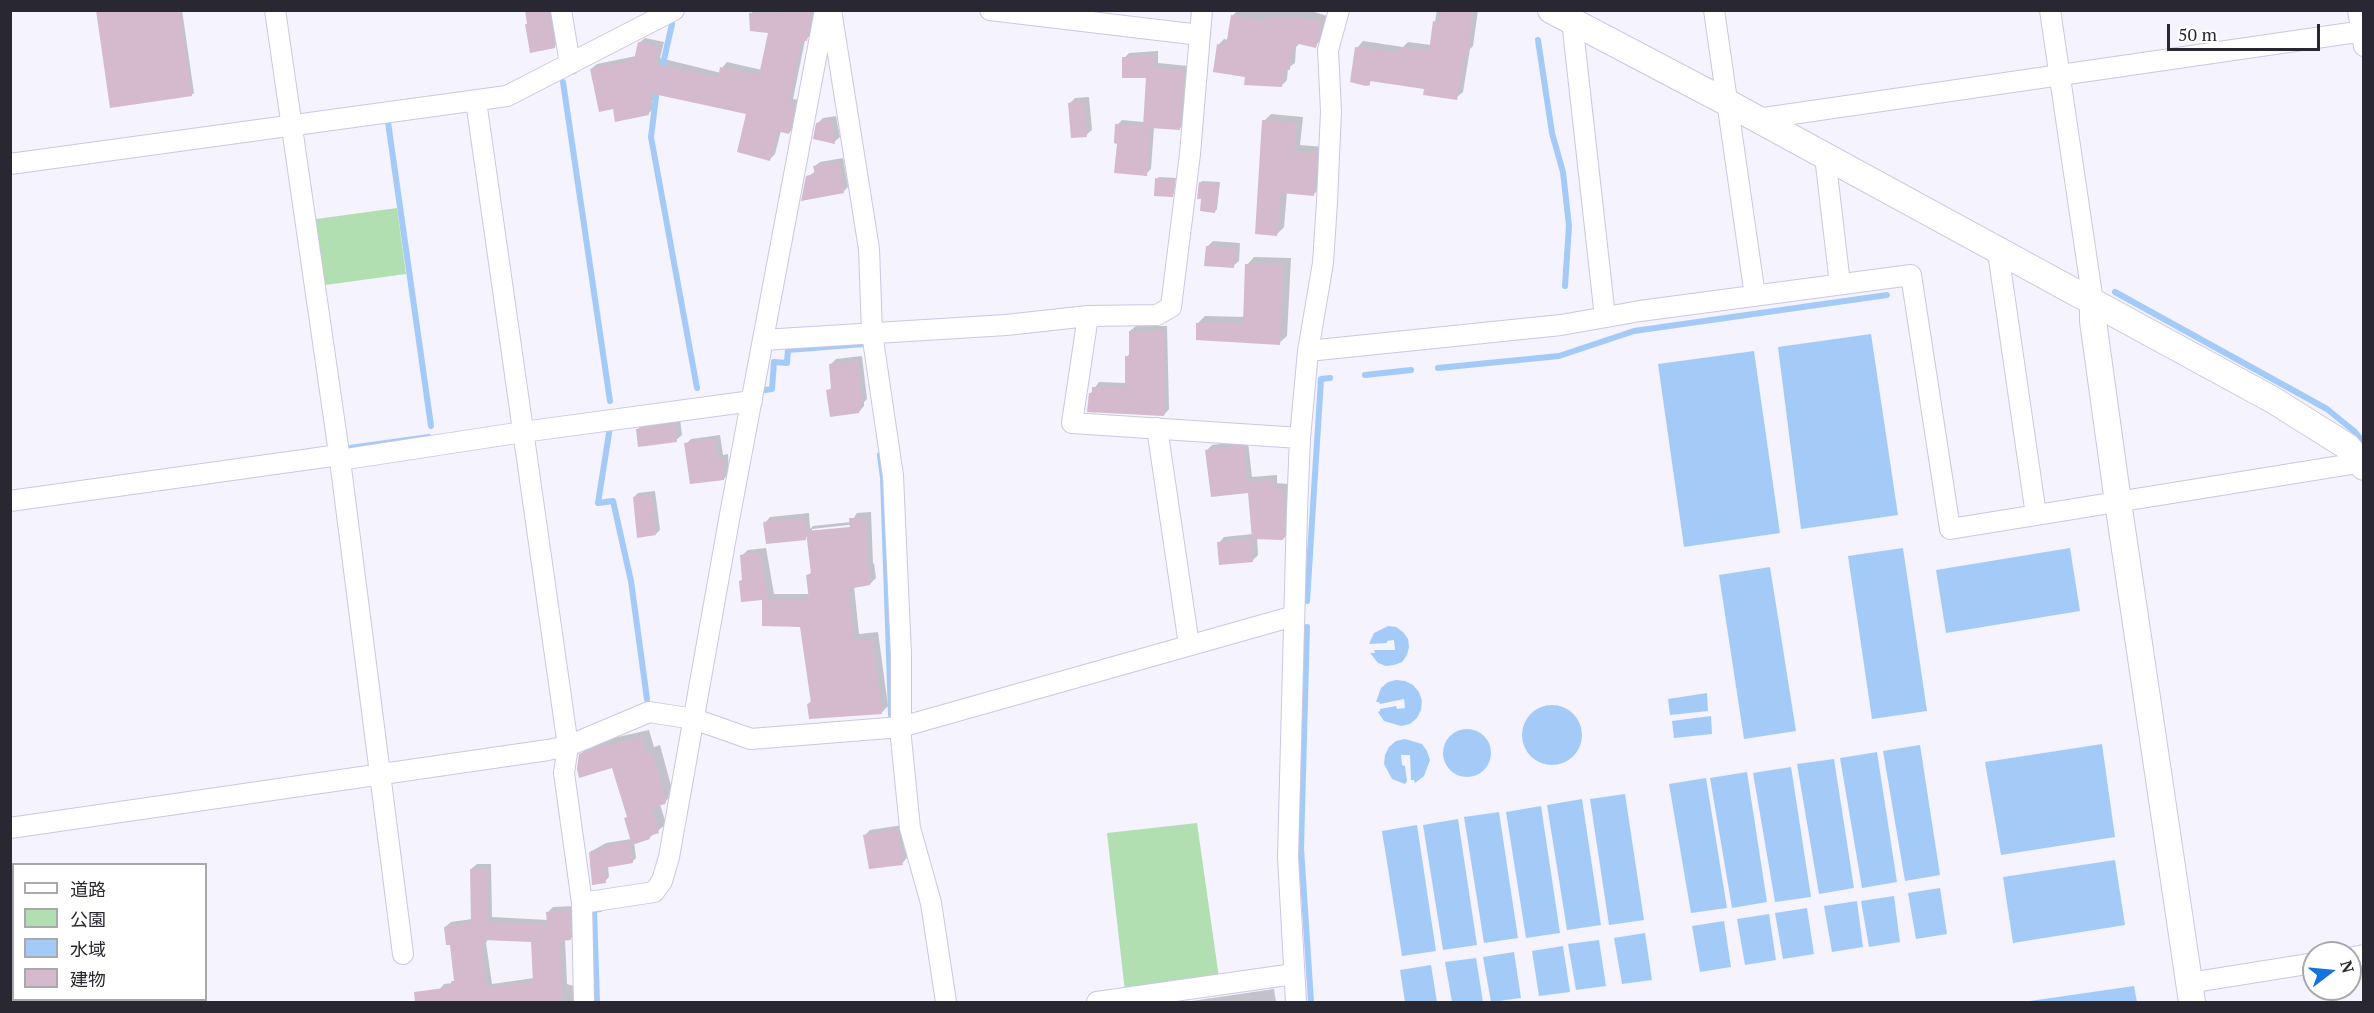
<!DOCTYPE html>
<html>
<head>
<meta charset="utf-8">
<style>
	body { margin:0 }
	#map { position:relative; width:2374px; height:1013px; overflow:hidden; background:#f4f3fe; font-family:"PT Serif","Noto Sans JP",serif }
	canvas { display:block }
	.frame { position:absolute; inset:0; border:12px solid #292732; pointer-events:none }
	.legend { position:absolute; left:12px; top:863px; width:195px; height:138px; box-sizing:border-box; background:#fff; border:2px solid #a9a9ad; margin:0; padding:8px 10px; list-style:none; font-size:18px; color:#292732 }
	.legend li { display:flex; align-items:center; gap:12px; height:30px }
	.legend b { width:30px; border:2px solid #a9a9ad }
	.north { position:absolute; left:2302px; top:941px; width:60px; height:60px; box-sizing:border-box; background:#fff; border:2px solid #a9a9ad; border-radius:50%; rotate:74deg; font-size:16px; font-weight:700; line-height:24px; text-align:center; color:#292732 }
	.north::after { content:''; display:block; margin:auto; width:21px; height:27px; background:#1473dc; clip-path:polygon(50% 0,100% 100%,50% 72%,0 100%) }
	.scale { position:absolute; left:2167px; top:24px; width:153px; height:27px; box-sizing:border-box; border:3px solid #292732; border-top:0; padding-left:8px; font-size:18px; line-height:21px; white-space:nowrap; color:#292732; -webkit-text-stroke:4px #fff; paint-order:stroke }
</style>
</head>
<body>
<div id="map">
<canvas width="2374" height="1013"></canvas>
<div class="frame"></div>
<ul class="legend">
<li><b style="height:8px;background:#fff"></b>道路</li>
<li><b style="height:16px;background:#b2dfb2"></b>公園</li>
<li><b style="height:16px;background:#a4cbf8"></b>水域</li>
<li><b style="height:16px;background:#d4bacc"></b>建物</li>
</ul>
<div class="north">N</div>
<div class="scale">50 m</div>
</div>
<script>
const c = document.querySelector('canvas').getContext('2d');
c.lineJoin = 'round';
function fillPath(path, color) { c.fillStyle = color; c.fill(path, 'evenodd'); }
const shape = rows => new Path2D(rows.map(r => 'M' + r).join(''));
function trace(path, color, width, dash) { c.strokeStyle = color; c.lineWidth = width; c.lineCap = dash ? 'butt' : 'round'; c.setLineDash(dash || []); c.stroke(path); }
fillPath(shape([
	[397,208,406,274,318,286,309,220],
	[1197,823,1219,978,1125,992,1107,833]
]), '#b2dfb2');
fillPath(shape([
	[1871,334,1898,515,1801,529,1778,347],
	[1754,351,1780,533,1684,547,1658,364],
	[1903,548,1927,711,1872,719,1848,556],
	[2070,548,2080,611,1946,633,1936,570],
	[1770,567,1796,731,1744,739,1719,575],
	[1388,626,1396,627,1403,632,1408,639,1409,647,1407,655,1402,662,1394,665,1386,666,1378,663,1370,653,1375,653,1374,650,1395,650,1394,640,1387,641,1387,643,1369,644,1374,633],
	[1396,680,1405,681,1413,685,1419,692,1422,701,1421,710,1417,718,1410,724,1401,726,1384,721,1378,712,1380,711,1380,709,1396,706,1397,709,1405,708,1404,699,1380,704,1379,702,1376,702,1381,688,1388,682],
	[1707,693,1708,711,1670,715,1668,699],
	'1522 735a30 30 0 1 1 60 0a30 30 0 1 1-60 0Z',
	[1711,716,1712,734,1674,738,1672,721],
	'1443 753a24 24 0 1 1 48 0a24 24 0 1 1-48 0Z',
	[1405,739,1422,744,1427,751,1430,760,1424,776,1415,783,1414,780,1411,780,1410,755,1401,755,1402,765,1405,766,1407,781,1405,784,1392,779,1384,764,1385,755,1389,747,1396,741],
	[2102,744,2115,837,2001,855,1985,762],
	[1920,745,1940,875,1905,881,1883,751],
	[1877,752,1897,882,1862,888,1840,758],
	[1834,759,1854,888,1819,894,1797,764],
	[1791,767,1811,897,1775,902,1753,773],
	[1747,772,1767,902,1732,908,1710,778],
	[1706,778,1727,908,1691,913,1669,784],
	[1625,794,1644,920,1609,925,1590,799],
	[1582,799,1601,925,1567,930,1547,805],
	[1541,806,1560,933,1526,938,1506,812],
	[1499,812,1518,938,1484,943,1464,817],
	[1458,819,1477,945,1443,950,1423,825],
	[1417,825,1436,951,1402,956,1382,831],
	[2115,860,2125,925,2013,943,2003,877],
	[1940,888,1947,934,1916,939,1908,893],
	[1894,896,1900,942,1869,947,1861,901],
	[1857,901,1863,947,1832,952,1824,906],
	[1807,908,1814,954,1783,959,1775,913],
	[1769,914,1776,960,1745,965,1737,919],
	[1724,921,1731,967,1700,972,1692,926],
	[1645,933,1652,980,1622,984,1614,938],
	[1599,940,1606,986,1576,990,1568,944],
	[1563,946,1570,992,1539,996,1532,951],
	[1514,952,1521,998,1491,1002,1483,957],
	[1476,958,1483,1002,1452,1002,1445,962],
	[1431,965,1437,1002,1405,1002,1400,970],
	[2134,986,2137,1002,2023,1002]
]), '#a4cbf8');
fillPath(shape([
	[97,10,182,10,194,93,191,95],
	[526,10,554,10,560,41,554,47],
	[754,10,816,10,812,34,805,40,793,99,799,100,794,127,789,133,781,131,775,154,769,160,748,113,655,93,656,98,652,101,654,108,648,114,614,108,591,69,597,64,636,56,639,43,645,38,664,42,660,58,721,73,722,68,727,62,762,70,770,32,751,14],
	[1238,10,1308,10,1327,16,1321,40,1315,46,1300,43,1296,47,1295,63,1288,68,1287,80,1281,86,1247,76,1218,45,1224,39,1228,40,1233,15],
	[1437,10,1478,10,1473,46,1470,49,1463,92,1456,98,1425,88,1372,80,1369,83,1357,48,1363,41,1403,47,1408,42,1431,45],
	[1158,51,1158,63,1188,66,1184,124,1179,129,1154,127,1151,169,1146,174,1118,142,1117,125,1122,120,1144,122,1148,77,1124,58,1129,53],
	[1089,97,1092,130,1086,135,1069,104,1075,98],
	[1271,114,1303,117,1300,145,1324,147,1321,187,1314,194,1287,192,1284,227,1277,234,1264,121],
	[836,116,840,137,834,142,817,124,823,118],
	[843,158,848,187,843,192,807,177,816,171,815,166,820,162],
	[1159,177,1176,178,1174,193,1172,195,1157,179],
	[1202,181,1220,182,1217,209,1215,211,1200,183],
	[1213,241,1240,243,1239,261,1233,266,1207,247],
	[1254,257,1291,258,1287,336,1279,343,1197,324,1205,316,1245,317,1247,265],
	[1136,326,1167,326,1169,409,1164,415,1090,394,1099,382,1127,383,1127,357,1130,353,1130,331],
	[862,356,867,399,864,402,864,406,859,412,828,391,833,386,830,365,836,359],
	[680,419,682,435,676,440,638,429,643,424],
	[720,435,723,455,728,454,729,473,724,479,686,444,691,439],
	[1241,441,1248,442,1252,477,1277,475,1277,483,1287,484,1289,509,1288,534,1283,539,1257,538,1258,555,1253,560,1219,543,1224,537,1253,534,1249,491,1207,450,1212,445],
	[655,491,660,530,656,534,634,497,638,493],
	[871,512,873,564,874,563,876,578,870,584,854,586,859,634,878,632,888,706,882,712,808,704,812,700,801,625,741,581,744,578,741,556,748,550,766,548,774,594,810,594,808,575,812,572,808,536,805,538,765,523,770,517,809,513,810,529,813,526,851,522,857,513],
	[857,524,857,527,812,532,812,529],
	[649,730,654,747,660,745,673,793,664,803,660,804,666,824,649,838,634,842,636,858,632,862,608,866,609,877,605,881,590,852,606,843,631,839,626,818,628,816,613,766,580,755,588,747,604,740],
	[903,825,907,858,902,863,865,835,870,830],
	[477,864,491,864,492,917,548,920,548,912,553,907,575,906,576,933,570,939,565,939,567,984,577,987,579,1002,440,1002,439,990,444,984,453,983,456,979,451,943,445,927,451,922,472,919,471,869],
	[488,939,533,941,534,978,492,984,486,943],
	[1274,989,1276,1002,1185,1002]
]), '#0003');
trace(shape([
	[1538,40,1552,133,1563,172,1569,226,1565,286],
	[661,73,672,24],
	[563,82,610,401],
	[657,89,651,137,697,388],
	[388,122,431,426],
	[2115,292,2327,409,2354,431,2364,443],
	[1438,368,1559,356,1634,331,1887,295],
	[1365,375,1411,370],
	[765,390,772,389,774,362,787,363,788,350,863,344],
	[610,427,598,503,613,501,631,581,647,699],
	[343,449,429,437],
	[880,455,883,478,891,715],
	[1307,601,1321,379,1330,378],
	[1307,627,1301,848,1311,1002],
	[597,1002,594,910,600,909]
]), '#a4cbf8', 6);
fillPath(shape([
	[96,10,180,10,192,96,110,108],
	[525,10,549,10,555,48,530,53,525,24,527,24],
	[1441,10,1473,10,1468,54,1465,53,1457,100,1423,95,1424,89,1370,81,1370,85,1366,86,1350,82,1355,47,1400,53,1401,47,1429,51,1433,21,1439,22],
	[812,12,807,41,801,41,789,104,795,105,789,134,777,131,770,161,737,152,746,114,649,93,651,105,647,106,649,115,615,122,613,109,599,112,590,69,634,60,638,42,659,47,656,64,718,78,720,67,759,75,768,33,750,31,749,13],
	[1231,15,1265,21,1265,17,1305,18,1322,22,1316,48,1295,43,1294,51,1291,51,1290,70,1283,70,1282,87,1244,85,1245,77,1213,72,1217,44,1226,46],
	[1128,55,1154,55,1154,68,1184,70,1180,130,1150,128,1147,176,1114,173,1117,144,1114,143,1115,124,1143,126,1146,78,1122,78,1122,57,1128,57],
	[1084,101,1087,137,1071,138,1068,103],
	[831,120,835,144,813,139,816,123],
	[1262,120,1297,123,1294,151,1317,154,1314,196,1281,193,1277,236,1255,234],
	[839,162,844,193,801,201,806,176,815,174,813,166],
	[1155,178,1175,180,1173,197,1154,196],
	[1199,182,1218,184,1215,213,1200,211,1201,199,1197,199],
	[1206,246,1235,248,1234,268,1204,266],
	[1245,264,1283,265,1280,345,1196,340,1196,323,1243,324],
	[1129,331,1163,331,1164,416,1087,412,1089,393,1092,393,1092,387,1125,388,1125,356,1129,356],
	[857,361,862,406,859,406,859,413,830,417,826,390,831,389,829,364],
	[675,424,677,442,638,447,636,429],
	[715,439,718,460,723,459,724,480,690,484,684,443],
	[1235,446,1243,447,1247,482,1272,479,1273,488,1282,488,1285,515,1283,540,1252,539,1248,493,1211,497,1205,450],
	[651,494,656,535,637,538,633,497],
	[804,518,806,540,766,544,763,522],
	[849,518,866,518,867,569,869,569,870,585,848,589,854,640,872,638,882,714,809,719,807,704,811,703,800,627,762,626,762,600,741,602,739,581,742,580,740,555,760,553,768,600,809,600,806,575,811,574,806,531,850,527],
	[1251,539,1253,562,1219,565,1217,542],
	[641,737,646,754,652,752,666,802,665,804,652,808,659,833,649,836,650,839,632,845,624,818,627,817,612,768,579,778,577,769,579,754,595,748],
	[898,829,903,865,869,869,863,835],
	[629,842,633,863,604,868,606,883,592,885,589,852,601,850,601,847],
	[470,869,487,869,487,922,547,925,546,912,570,910,571,940,560,941,562,1002,415,1002,414,992,452,987,451,981,454,981,450,945,446,945,444,927,471,923],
	[483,940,531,942,533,982,487,988,481,948,484,948]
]), '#d4bacc');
const minor = shape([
	[275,10,340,460,403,954],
	[561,10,570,64],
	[831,10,869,249,872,333,893,476,901,655,901,738,910,828,931,903,946,1002],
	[990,10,1200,35],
	[1714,10,1755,296],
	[2050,10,2093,302],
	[2358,10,2364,46],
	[1571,12,1605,317],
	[476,101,568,746,564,773,582,903,584,1002],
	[1757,119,2364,31],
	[1825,156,1840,284],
	[10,164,507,96,674,10],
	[1998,252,2036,515],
	[1088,316,1072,423,1300,438],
	[763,340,1006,325,1088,316,1157,315,1171,307,1190,154,1202,10],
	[1308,351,1561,325,1640,311,1911,275,1950,529,2364,462],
	[1157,428,1189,645],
	[340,460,523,432,752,401],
	[10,501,339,455],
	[10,828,548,750,568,746,649,712,694,719,751,739,901,727,1294,616],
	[582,903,654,892,662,881,669,857,729,520,825,10],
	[2350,958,2364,955],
	[2189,983,2314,963],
	[1097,1002,1294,974],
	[1296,1002,1288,857,1297,512,1300,438,1308,351,1323,263,1327,202,1331,111,1328,50,1339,10]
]);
const tertiary = shape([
	[1551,10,1728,103,2273,400,2348,447,2364,467],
	[2093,302,2093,321,2118,502,2192,1002]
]);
trace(minor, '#cbc7e3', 22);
trace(tertiary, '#cbc7e3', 28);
trace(minor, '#fff', 20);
trace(tertiary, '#fff', 26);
</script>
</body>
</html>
